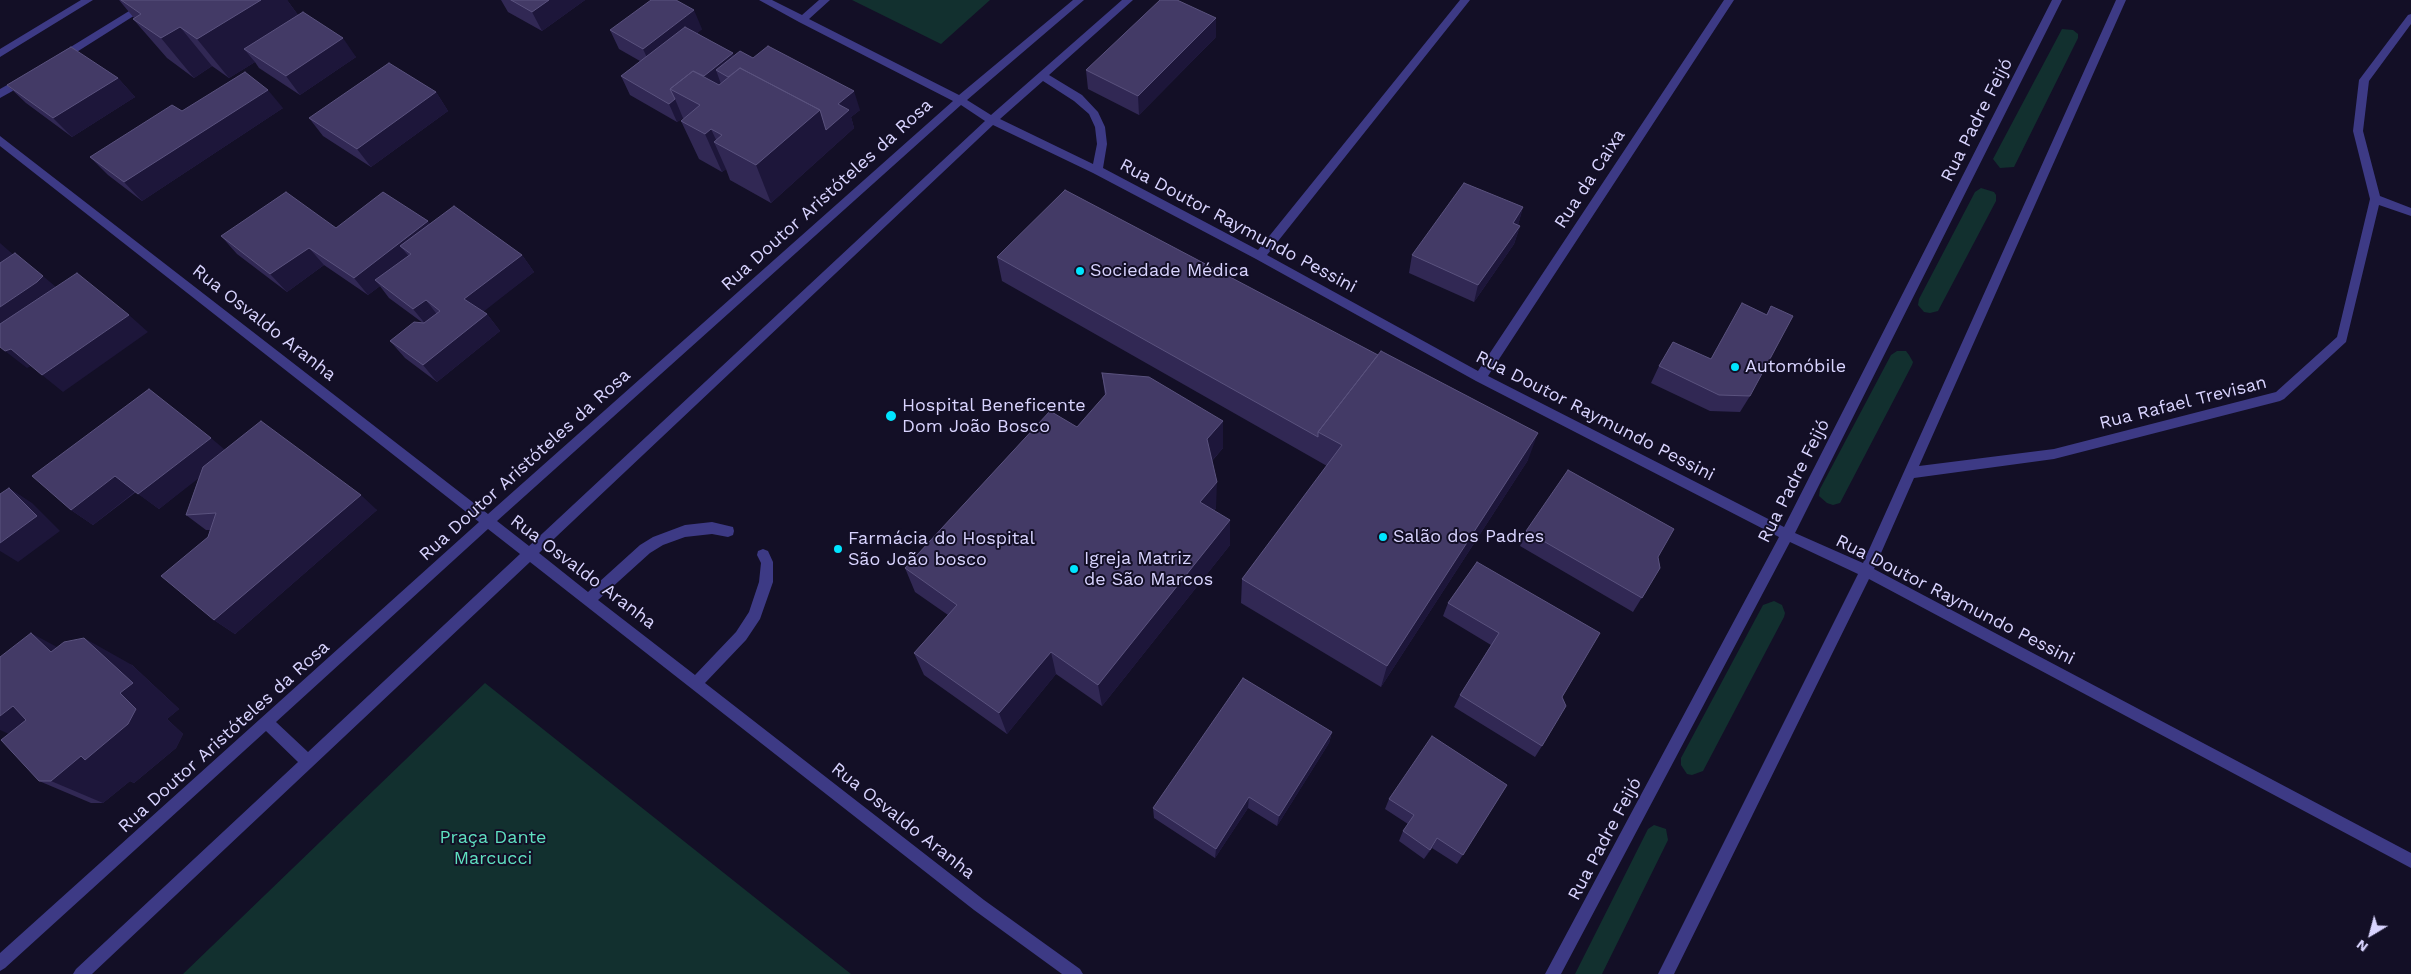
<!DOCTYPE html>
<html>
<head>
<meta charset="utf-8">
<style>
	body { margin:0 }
	#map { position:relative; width:2411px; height:974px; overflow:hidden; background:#130f26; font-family:"Work Sans",sans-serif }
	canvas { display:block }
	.north { position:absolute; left:2346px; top:909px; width:50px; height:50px; -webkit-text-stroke:4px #130f26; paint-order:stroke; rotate:217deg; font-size:14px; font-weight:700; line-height:20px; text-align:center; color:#d9d4ff }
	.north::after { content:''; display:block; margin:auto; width:18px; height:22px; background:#d9d4ff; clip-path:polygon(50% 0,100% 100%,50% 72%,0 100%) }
</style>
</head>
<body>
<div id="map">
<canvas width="2411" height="974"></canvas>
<div class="north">N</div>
</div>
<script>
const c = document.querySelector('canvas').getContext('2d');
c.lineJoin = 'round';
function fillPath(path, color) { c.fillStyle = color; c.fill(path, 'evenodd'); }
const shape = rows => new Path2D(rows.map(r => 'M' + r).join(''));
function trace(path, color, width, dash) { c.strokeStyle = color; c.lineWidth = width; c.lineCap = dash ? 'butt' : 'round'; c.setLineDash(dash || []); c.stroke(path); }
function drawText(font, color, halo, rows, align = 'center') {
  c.font = font + ' "Work Sans",sans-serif'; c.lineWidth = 4; c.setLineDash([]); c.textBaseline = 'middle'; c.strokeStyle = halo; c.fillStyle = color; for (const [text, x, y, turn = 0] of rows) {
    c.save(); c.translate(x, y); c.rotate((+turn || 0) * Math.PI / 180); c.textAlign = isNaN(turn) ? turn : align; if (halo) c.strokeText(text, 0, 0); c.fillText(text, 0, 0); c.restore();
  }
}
fillPath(shape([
	[852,0,990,0,941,44],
	[2062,29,2073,30,2078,34,2078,38,2014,167,2000,168,1993,159],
	[1981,188,1994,192,1996,195,1996,201,1938,311,1930,313,1924,312,1918,305,1919,299,1975,192],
	[1897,351,1906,351,1909,355,1913,362,1912,365,1840,503,1833,505,1827,503,1819,496,1820,489,1891,355],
	[1774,601,1782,605,1785,613,1784,617,1703,771,1692,775,1687,774,1681,765,1681,758,1763,605],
	[485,683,851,974,183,974],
	[1654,825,1666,829,1668,840,1602,974,1575,974,1648,829]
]), '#12302f');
fillPath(shape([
	[81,0,93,0,0,57,0,49,81,0],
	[147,0,159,0,64,60,56,60,56,56,147,0],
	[759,0,772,0,802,15,819,0,830,0,809,19,959,95,1073,0,1084,0,967,100,991,115,1122,0,1133,0,1049,75,1082,95,1098,112,1105,127,1107,144,1103,168,1258,250,1460,0,1470,0,1267,255,1478,371,1724,0,1734,0,1488,376,1784,527,2052,0,2062,0,1795,533,1863,563,2116,0,2126,0,1919,466,2054,449,2276,392,2337,337,2370,199,2353,131,2359,80,2408,15,2411,14,2411,24,2369,81,2363,131,2380,196,2411,208,2411,216,2379,205,2346,342,2284,399,2280,401,2054,459,1914,478,1874,569,2411,853,2411,868,1869,579,1674,974,1658,974,1858,574,1790,542,1561,974,1545,974,1779,537,1476,381,1256,259,1093,173,993,125,539,553,588,592,640,545,653,537,685,525,712,522,733,527,734,531,733,535,728,537,712,534,685,537,663,545,650,553,598,600,695,675,736,632,749,612,759,582,761,563,757,555,758,551,763,549,768,551,773,562,773,582,760,619,746,640,705,683,984,900,1080,969,1083,974,1062,974,974,910,530,562,92,974,73,974,76,969,298,762,266,731,5,968,0,971,0,953,479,522,0,146,0,136,488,514,953,101,799,22,759,0],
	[1043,81,1074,101,1089,114,1095,127,1097,144,1093,164,1000,119,1043,81],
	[961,105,985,121,529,546,497,521,961,105],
	[488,529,520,554,308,752,276,722,488,529],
	[23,76,28,80,27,83,0,98,0,89,23,76]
]), '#3d3a85');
fillPath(shape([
	[119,0,287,0,298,15,356,57,300,95,259,68,255,62,229,78,212,66,194,78,167,58,133,19,134,18],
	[501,0,585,0,542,31,508,12],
	[702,29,697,33,734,56,753,58,860,110,851,117,854,128,771,203,730,180,726,169,722,172,699,159,681,121,684,119,683,118,677,122,630,95,621,76,640,61,619,49,610,30],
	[1216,37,1139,115,1088,89,1086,70],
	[118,78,135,97,72,137,26,103,7,85],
	[436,92,448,111,371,167,323,136,309,118],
	[283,108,142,201,108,175,90,157,182,111],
	[1523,207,1518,225,1520,226,1514,244,1474,302,1409,273,1412,255],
	[430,224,522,255,534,272,483,311,487,314,500,331,437,382,405,358,390,341,423,323,389,298,380,286,368,295,324,265,287,292,237,254,221,236,336,228],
	[997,257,1528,460,1381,687,1241,603,1242,579,1327,466,1002,281],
	[1771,306,1750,396,1740,412,1710,411,1651,383,1659,366,1711,359,1766,315],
	[1102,373,1223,421,1223,448,1212,461,1216,508,1214,511,1230,520,1230,545,1102,706,1056,674,1007,734,924,675,914,653,948,615,915,592,905,568,1077,427,1105,396],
	[225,450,377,510,235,634,214,620,208,537,210,530,206,530,186,515,199,477,159,509,136,492,93,525,71,510],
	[1526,531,1658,557,1660,568,1633,612,1520,546],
	[1477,562,1562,697,1542,746,1535,757,1454,707,1460,695,1491,645,1443,616,1448,603],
	[58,647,132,665,179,709,167,719,183,734,176,748,134,783,130,781,103,803,91,803,39,781,9,734],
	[1332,732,1329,743,1277,826,1248,808,1215,858,1154,818,1153,808],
	[1507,785,1457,864,1432,848,1424,859,1399,841,1403,831,1408,824,1385,809,1389,799]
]), '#312854');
fillPath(shape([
	[261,0,287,0,308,29,244,49,255,62,229,78,197,39],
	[549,0,585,0,542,31,532,12],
	[694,10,702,29,652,68,643,49],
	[1216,18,1216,37,1139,115,1138,96],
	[180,27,212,66,194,78,161,38],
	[343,38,356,57,300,95,286,76],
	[733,53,741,72,716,70,722,87,681,94],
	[118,78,135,97,72,137,53,118],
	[268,90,283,108,142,201,124,182],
	[854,91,860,110,851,117,854,128,771,203,756,165,820,110,838,104],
	[436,92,448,111,371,167,357,149],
	[675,99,683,118,677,122,669,104],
	[711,129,718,144,714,142,726,169,722,172,705,134],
	[1523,207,1518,225,1513,223],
	[428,221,442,239,411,254,400,246,413,261,375,280,380,286,368,295,354,278],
	[1520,226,1514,244,1474,302,1478,285],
	[0,243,16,257,0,267],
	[309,248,324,265,287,292,270,274],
	[522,255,534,272,478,316,464,299],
	[43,276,63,293,0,339,0,307],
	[426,300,439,317,427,326,413,309],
	[487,314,500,331,437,382,423,365],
	[129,315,148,332,63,392,42,375],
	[11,349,33,365,27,368,5,351],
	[1223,421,1223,448,1207,466,1207,439],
	[1538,433,1528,460,1381,687,1387,666],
	[211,438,230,454,159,509,138,494],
	[115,476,136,491,93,525,71,510],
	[1217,482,1216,508,1200,528,1200,502],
	[9,488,32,503,60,531,18,562,0,551,0,543],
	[361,495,377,510,235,634,214,620],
	[1230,520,1230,545,1102,706,1098,685],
	[31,633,81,660,51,652],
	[84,638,132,665,179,709,167,719,183,734,176,748,134,783,130,781,103,803,51,781,120,693],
	[1051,652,1056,674,1007,734,999,713],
	[13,706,65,731,42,749,0,730,0,716],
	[1332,732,1329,743,1277,826,1279,816],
	[1249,797,1248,808,1215,858,1216,849],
	[1437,838,1432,848,1424,859,1430,850]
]), '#1d163a');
const building = shape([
	[121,0,261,0,197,39,180,27,161,38,133,19,141,14,121,0],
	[511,0,549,0,532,12,511,0],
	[651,0,676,0,694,10,643,49,610,30,651,0],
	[1160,0,1177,0,1216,18,1138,96,1086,70,1160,0],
	[303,12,343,38,286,76,244,49,303,12],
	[685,27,733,53,704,76,693,71,670,89,675,99,669,104,621,76,685,27],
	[768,46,854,91,838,104,849,110,826,130,820,110,740,68,728,77,716,70,740,51,753,58,768,46],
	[71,47,118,78,53,118,7,85,71,47],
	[389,63,436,92,357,149,309,118,389,63],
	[740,68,820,110,756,165,714,142,722,135,711,129,705,134,681,121,700,105,670,89,693,71,719,85,740,68],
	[245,72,268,90,124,182,90,157,172,105,182,111,245,72],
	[1464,183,1523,207,1513,223,1520,226,1478,285,1412,255,1464,183],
	[1065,190,1378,355,1318,432,1318,437,997,257,1065,190],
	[286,192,336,228,383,192,428,221,354,278,309,248,270,274,221,236,286,192],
	[454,206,522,255,464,299,487,314,423,365,390,341,414,322,424,323,440,311,426,300,413,309,375,280,411,254,400,246,454,206],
	[15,253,43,276,37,282,0,307,0,263,15,253],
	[77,273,129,315,42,375,11,349,5,351,0,347,0,324,77,273],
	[1742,303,1767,315,1771,306,1793,316,1750,396,1719,395,1659,366,1673,342,1711,359,1742,303],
	[1381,351,1538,433,1387,666,1242,579,1342,445,1318,432,1381,351],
	[1102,373,1149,377,1223,421,1207,439,1217,482,1200,502,1230,520,1098,685,1051,652,999,713,914,653,957,605,905,568,1050,411,1077,427,1106,394,1102,373],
	[149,389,211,438,138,494,115,476,71,510,32,476,149,389],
	[261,421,361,495,214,620,161,576,208,537,216,513,186,515,203,467,261,421],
	[1568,470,1674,529,1658,557,1660,568,1642,598,1526,531,1568,470],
	[9,488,37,516,0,543,0,494,9,488],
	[1477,562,1600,633,1562,697,1566,706,1542,746,1460,695,1499,633,1448,603,1477,562],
	[31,633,51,652,64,642,84,638,133,683,120,693,136,709,128,724,85,760,81,756,51,781,39,781,1,740,26,720,13,706,0,716,0,657,31,633],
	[1243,678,1332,732,1279,816,1249,797,1216,849,1153,808,1243,678],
	[1432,736,1507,785,1463,855,1437,838,1430,850,1403,831,1414,815,1389,799,1432,736]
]);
fillPath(building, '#433a66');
trace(building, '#5a527e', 1);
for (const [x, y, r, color] of [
	[1080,271,5,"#00e5ff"],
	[1735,367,5,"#00e5ff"],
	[891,416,6,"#00e5ff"],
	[1383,537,5,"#00e5ff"],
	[838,549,5,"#00e5ff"],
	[1074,569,5,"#00e5ff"]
]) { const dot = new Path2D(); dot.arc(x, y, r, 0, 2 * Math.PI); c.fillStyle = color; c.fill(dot); trace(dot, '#130f26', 2); }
drawText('18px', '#d9d4ff', '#130f26', [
	["Rua Padre Feijó",1977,120,-63],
	["Rua da Caixa",1590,179,-57],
	["Rua Doutor Aristóteles da Rosa",827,195,-42],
	["Rua Doutor Raymundo Pessini",1238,226,28],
	["Rua Osvaldo Aranha",264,323,38],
	["Rua Rafael Trevisan",2183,403,-14],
	["Rua Doutor Raymundo Pessini",1595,416,27],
	["Rua Doutor Aristóteles da Rosa",525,465,-42],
	["Rua Padre Feijó",1794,481,-63],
	["Rua Osvaldo Aranha",583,572,37],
	["Rua Doutor Raymundo Pessini",1955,600,27],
	["Rua Doutor Aristóteles da Rosa",224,737,-42],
	["Rua Osvaldo Aranha",903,821,38],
	["Rua Padre Feijó",1605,839,-62]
]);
drawText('18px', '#d9d4ff', '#130f26', [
	["Sociedade Médica",1090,271],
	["Automóbile",1745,367],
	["Hospital Beneficente",902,406],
	["Dom João Bosco",902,427],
	["Salão dos Padres",1393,537],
	["Farmácia do Hospital",848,539],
	["São João bosco",848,560],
	["Igreja Matriz",1084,559],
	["de São Marcos",1084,580]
], 'left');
drawText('18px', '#5fe0c0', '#130f26', [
	["Praça Dante",493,838],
	["Marcucci",493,859]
]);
</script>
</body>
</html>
